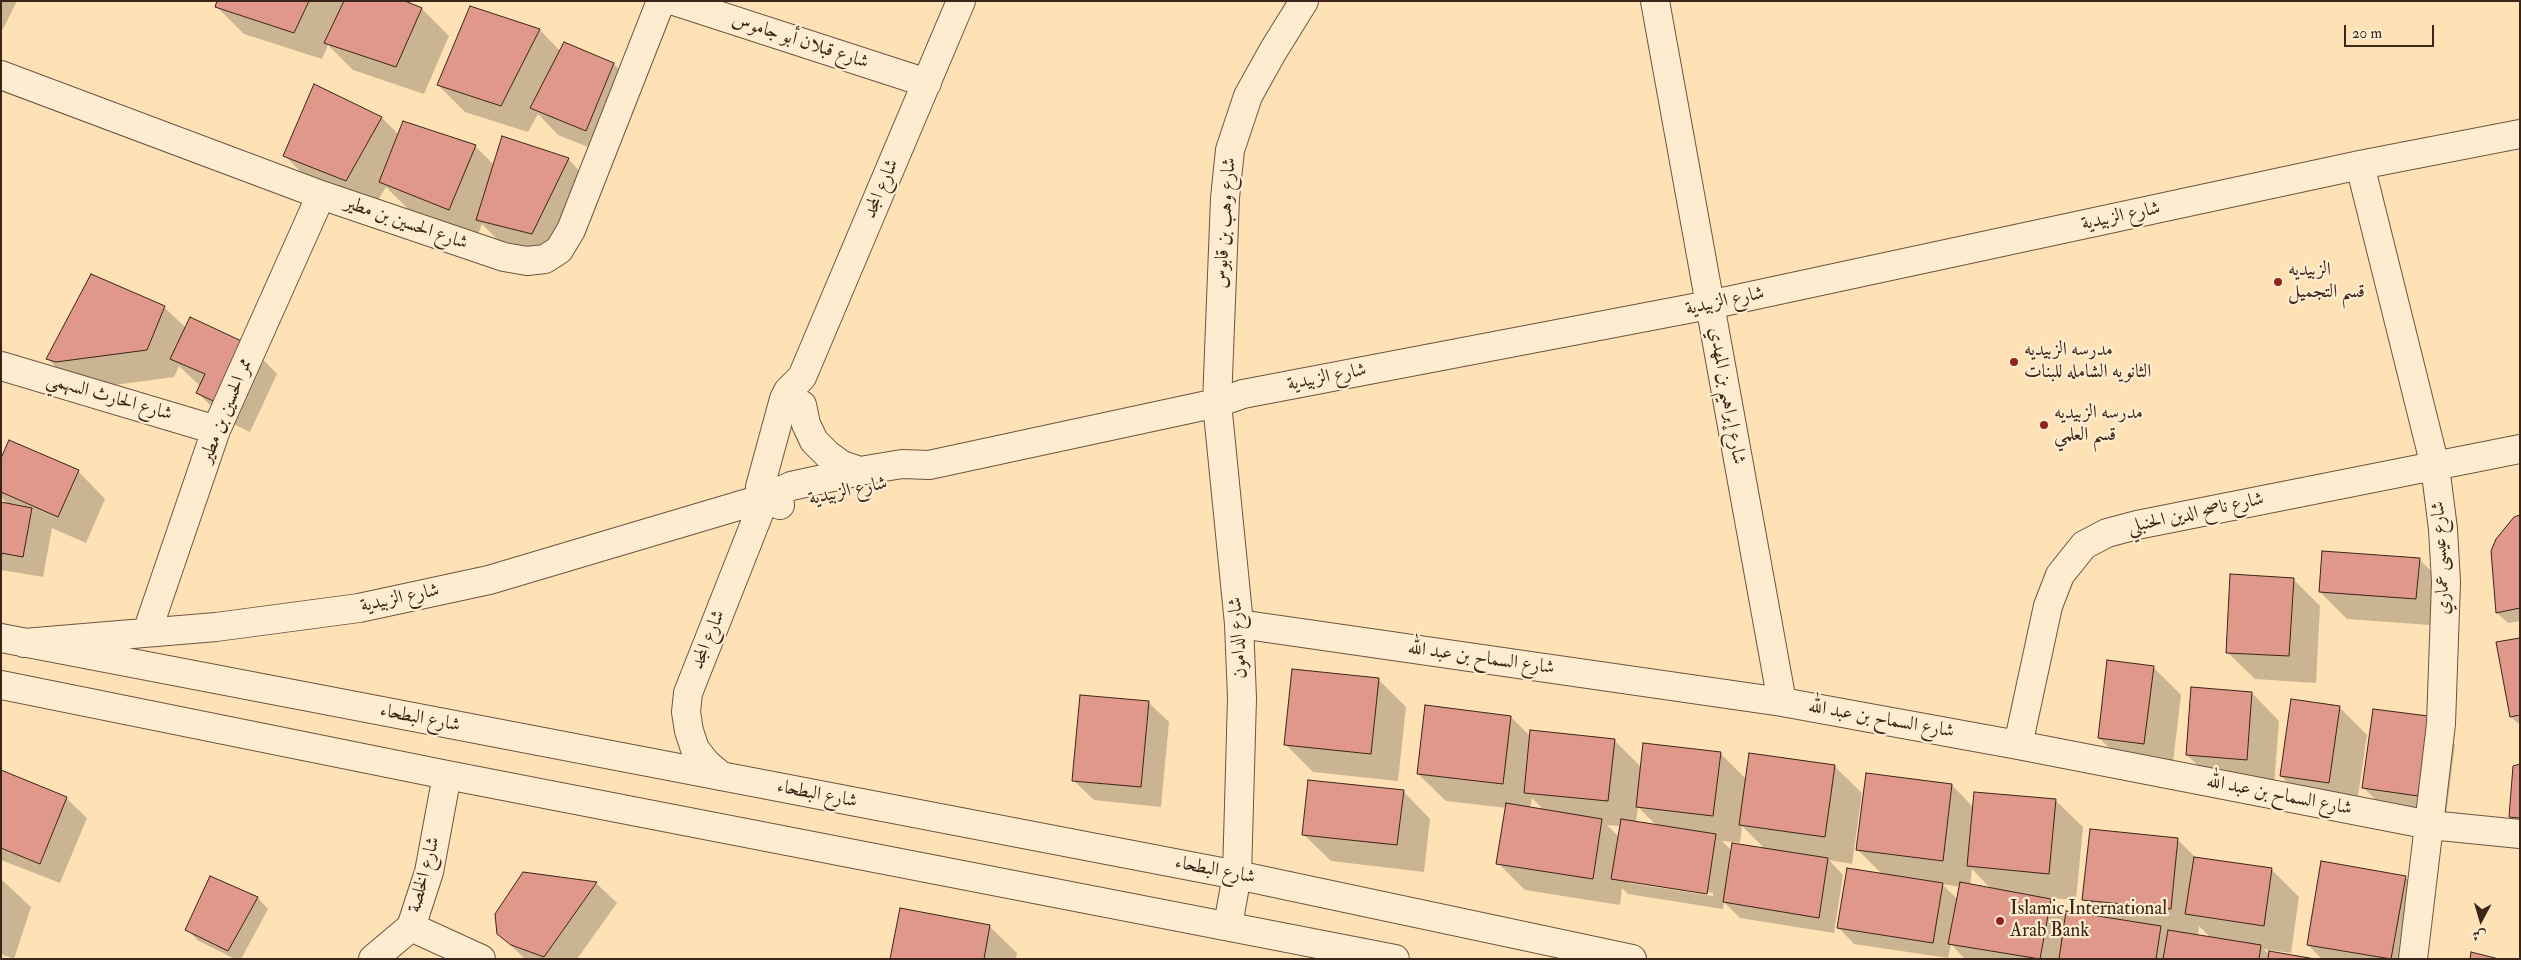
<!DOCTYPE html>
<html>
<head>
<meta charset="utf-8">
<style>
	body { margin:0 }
	#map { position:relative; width:2521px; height:960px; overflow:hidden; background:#fee2b6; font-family:"IM FELL Double Pica",Amiri,serif }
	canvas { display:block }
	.frame { position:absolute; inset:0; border:2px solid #3b2418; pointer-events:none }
	.north { position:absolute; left:2456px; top:895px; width:50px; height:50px; -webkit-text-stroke:4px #feecd0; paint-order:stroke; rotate:186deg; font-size:14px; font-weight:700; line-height:20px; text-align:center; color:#3b2418 }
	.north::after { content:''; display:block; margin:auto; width:18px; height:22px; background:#3b2418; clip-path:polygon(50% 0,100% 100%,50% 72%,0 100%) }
	.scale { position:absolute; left:2344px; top:25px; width:90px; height:22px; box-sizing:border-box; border:2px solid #3b2418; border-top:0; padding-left:6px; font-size:15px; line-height:18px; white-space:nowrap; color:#3b2418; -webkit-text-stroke:4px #feecd0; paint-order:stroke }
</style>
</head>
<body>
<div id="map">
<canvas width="2521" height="960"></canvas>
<div class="frame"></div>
<div class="north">ش</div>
<div class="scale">20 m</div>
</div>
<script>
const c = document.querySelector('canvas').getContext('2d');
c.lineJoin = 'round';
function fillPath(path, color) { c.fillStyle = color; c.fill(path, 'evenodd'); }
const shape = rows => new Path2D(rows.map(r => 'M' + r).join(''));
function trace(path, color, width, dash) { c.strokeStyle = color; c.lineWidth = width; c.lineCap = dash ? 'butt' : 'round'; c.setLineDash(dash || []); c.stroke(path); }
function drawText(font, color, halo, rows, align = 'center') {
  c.font = font + ' "IM FELL Double Pica",Amiri,serif'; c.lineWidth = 4.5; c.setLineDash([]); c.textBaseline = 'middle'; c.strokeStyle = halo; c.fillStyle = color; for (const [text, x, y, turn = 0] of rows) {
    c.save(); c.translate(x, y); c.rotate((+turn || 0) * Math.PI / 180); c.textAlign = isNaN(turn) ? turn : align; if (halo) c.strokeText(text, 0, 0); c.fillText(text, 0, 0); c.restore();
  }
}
fillPath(shape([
	[1,1,17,1,3,29,1,28],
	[219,1,401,1,422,9,449,36,424,94,353,70,328,45,322,59,244,34,217,7],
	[470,8,540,30,560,51,564,44,614,64,641,92,613,157,558,135,538,114,528,132,465,112,438,85],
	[315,85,382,118,399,135,475,146,494,165,568,159,595,187,560,260,505,247,482,224,477,237,408,209,386,187,374,207,312,183,285,156],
	[164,307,186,328,250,346,277,374,250,432,225,420,197,392,200,386,179,366,174,377,84,389,75,386,48,359],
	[1,461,78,471,105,499,86,543,52,528,43,577,1,570,1,504,9,505,1,497],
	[2520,517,2520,621,2508,623,2497,613],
	[2419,559,2446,586,2443,626,2347,619,2320,592],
	[2293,579,2320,606,2316,683,2255,679,2227,652],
	[2520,639,2520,725,2511,717],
	[2153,667,2181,695,2172,771,2127,765,2099,738],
	[1378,679,1406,707,1398,781,1313,772,1286,745],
	[2252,693,2279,721,2274,786,2215,782,2187,755],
	[1148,702,1169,722,1161,807,1094,800,1073,780],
	[2340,708,2367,735,2356,810,2308,803,2281,776],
	[1511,717,1531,737,1614,740,1642,768,1720,753,1746,779,1834,766,1862,793,1852,864,1829,860,1843,875,1834,933,1740,918,1724,902,1723,909,1628,894,1622,888,1620,905,1525,890,1498,863,1507,808,1446,801,1418,774],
	[1532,798,1538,804,1544,811,1530,809],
	[1638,807,1656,825,1636,822],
	[1607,825,1621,826,1619,837],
	[1742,826,1765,849,1734,844,1734,842,1740,843],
	[1722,841,1733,842,1732,851],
	[1629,880,1713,893,1713,896,1629,883],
	[2428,717,2455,745,2445,823,2391,815,2364,788],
	[2520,765,2520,826,2511,817],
	[1,772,66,798,87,818,60,883,1,860],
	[1952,785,1974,808,2055,800,2083,827,2076,900,2049,898,2067,916,2103,918,2084,899,2177,839,2196,858,2272,870,2299,897,2291,953,2263,949,2270,955,2307,959,1965,959,1951,944,1948,958,1854,944,1839,928,1883,875,1858,850],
	[1972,869,1992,890,1970,886],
	[1942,884,1960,887,1958,900],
	[2199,926,2211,938,2198,936],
	[1403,791,1430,819,1424,872,1331,861,1303,834],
	[523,874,596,883,617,903,577,959,525,959,499,934],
	[2405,877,2433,905,2423,959,2322,959,2308,945],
	[210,878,258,898,268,909,241,959,235,959,197,940,187,929],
	[1,879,31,907,14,959,1,954],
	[989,926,1017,953,1016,959,892,959]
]), '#0003');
const building = shape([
	[217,1,309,1,294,33,215,7,217,1],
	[344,1,405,1,422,8,396,67,324,43,344,1],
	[470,6,540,29,501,106,437,85,470,6],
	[564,42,614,63,586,131,530,108,564,42],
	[314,84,382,117,346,181,283,156,314,84],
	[403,121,476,145,449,210,379,182,403,121],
	[502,136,569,158,532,234,476,220,502,136],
	[91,274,165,306,147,350,56,362,46,359,91,274],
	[190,317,250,345,222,405,196,393,205,374,170,359,190,317],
	[9,440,79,470,58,517,1,492,1,458,9,440],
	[1,502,32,508,23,557,1,553,1,502],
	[2520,515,2520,608,2496,613,2491,551,2496,539,2514,517,2520,515],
	[2322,551,2420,558,2416,599,2319,592,2322,551],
	[2230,574,2294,578,2289,656,2226,653,2230,574],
	[2520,638,2520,715,2510,717,2496,642,2520,638],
	[2107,660,2154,666,2144,744,2098,738,2107,660],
	[1292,669,1379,678,1371,754,1284,745,1292,669],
	[2191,687,2252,692,2247,760,2186,755,2191,687],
	[1080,695,1149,701,1141,787,1072,781,1080,695],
	[2291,699,2340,706,2329,783,2280,776,2291,699],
	[1425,705,1511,716,1503,784,1417,774,1425,705],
	[2373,709,2428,716,2418,796,2362,788,2373,709],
	[1530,730,1615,739,1608,801,1524,793,1530,730],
	[1643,743,1721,752,1713,816,1636,807,1643,743],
	[1749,753,1835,765,1825,837,1739,825,1749,753],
	[2520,764,2520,818,2509,817,2513,766,2520,764],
	[1,770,67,797,40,864,1,848,1,770],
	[1866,773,1952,784,1943,861,1856,850,1866,773],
	[1308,780,1404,790,1397,845,1302,835,1308,780],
	[1974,792,2056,799,2049,874,1967,866,1974,792],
	[1506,803,1602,819,1593,879,1496,864,1506,803],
	[1621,819,1716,834,1707,894,1611,879,1621,819],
	[2090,829,2178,838,2171,909,2082,900,2090,829],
	[1732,843,1828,858,1819,918,1723,902,1732,843],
	[2194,857,2272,868,2264,926,2185,914,2194,857],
	[2321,861,2406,876,2391,959,2307,945,2321,861],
	[1847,868,1943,883,1933,943,1837,928,1847,868],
	[523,872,597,882,544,957,511,945,497,934,495,914,523,872],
	[210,876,258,897,228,951,185,930,210,876],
	[1960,882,2051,899,2040,959,1948,944,1960,882],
	[900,908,990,925,984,959,890,959,900,908],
	[2066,911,2161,926,2156,959,2059,959,2066,911],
	[2168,930,2261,945,2259,959,2163,959,2168,930],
	[2269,951,2315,959,2268,959,2269,951],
	[2471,952,2499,959,2470,959,2471,952]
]);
fillPath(building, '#df9889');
trace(building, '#3b2418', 1);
const minor = shape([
	[674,1,927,83],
	[1655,1,1782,702],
	[1,75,321,195,504,257,527,261,545,259,559,250,571,230,661,1],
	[2360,165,2435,466,2443,529,2446,582,2441,724,2413,959],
	[1,366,216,430],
	[802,405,806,424,814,441,827,454,842,465,860,471],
	[780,505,765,498,760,487,784,399,788,391,802,377,961,1],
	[1239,624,1782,702,2018,745,2430,825,2520,834],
	[147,632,216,430,321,195],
	[1,638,1237,875,1632,959],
	[24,643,216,627,359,608,489,580,765,498,791,486,860,471,902,464,929,465,1217,403,1243,394,1709,305,2360,165,2520,134],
	[1,685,447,775,1395,959],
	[2018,745,2048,606,2060,575,2084,545,2107,533,2137,525,2520,449],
	[721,776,707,764,695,749,689,731,686,712,688,693,765,498,772,489],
	[1228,925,1237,875,1242,698,1239,624,1217,403,1225,198,1230,150,1248,96,1273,51,1304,1],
	[411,927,481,959],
	[373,959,411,927,429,872,447,775]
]);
trace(minor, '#6c5440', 30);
trace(minor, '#feecd0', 28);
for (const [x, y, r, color] of [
	[2278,282,5,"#8f2418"],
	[2014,362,5,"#8f2418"],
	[2044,425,5,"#8f2418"],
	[2000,921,5,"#8f2418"]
]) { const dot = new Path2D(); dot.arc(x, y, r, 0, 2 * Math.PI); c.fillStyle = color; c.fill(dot); trace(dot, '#feecd0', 2); }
drawText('19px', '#3b2418', '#feecd0', [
	["شارع قبلان أبو جاموس",800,42,18],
	["شارع المجد",882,189,-67],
	["شارع الزبيدية",2121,217,-12],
	["شارع وهب بن قابوس",1226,223,-86],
	["شارع الحسين بن مطير",406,224,19],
	["شارع الزبيدية",1725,302,-12],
	["شارع الزبيدية",1327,378,-11],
	["شارع إبراهيم بن المهدي",1726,396,80],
	["شارع الحارث السهمي",109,398,16],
	["ممر الحسين بن مطير",227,411,-68],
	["شارع الزبيدية",848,492,-12],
	["شارع ناصح الدين الحنبلي",2196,514,-12],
	["شارع عيسى عماري",2442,558,-93],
	["شارع الزبيدية",400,599,-12],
	["شارع الدامون",1239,638,-94],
	["شارع المجد",709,640,-68],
	["شارع السماح بن عبد الله",1481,659,8],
	["شارع البطحاء",420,719,11],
	["شارع السماح بن عبد الله",1881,720,10],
	["شارع البطحاء",817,795,11],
	["شارع السماح بن عبد الله",2279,796,11],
	["شارع البطحاء",1215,871,11],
	["شارع الخلصة",425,875,-75]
]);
drawText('19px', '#3b2418', '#feecd0', [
	["الزبيديه",2288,271],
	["قسم التجميل",2288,293],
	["مدرسه الزبيديه",2024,351],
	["الثانويه الشامله للبنات",2024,373],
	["مدرسه الزبيديه",2054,414],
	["قسم العلمي",2054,436],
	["Islamic International",2010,910],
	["Arab Bank",2010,932]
], 'left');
</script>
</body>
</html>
